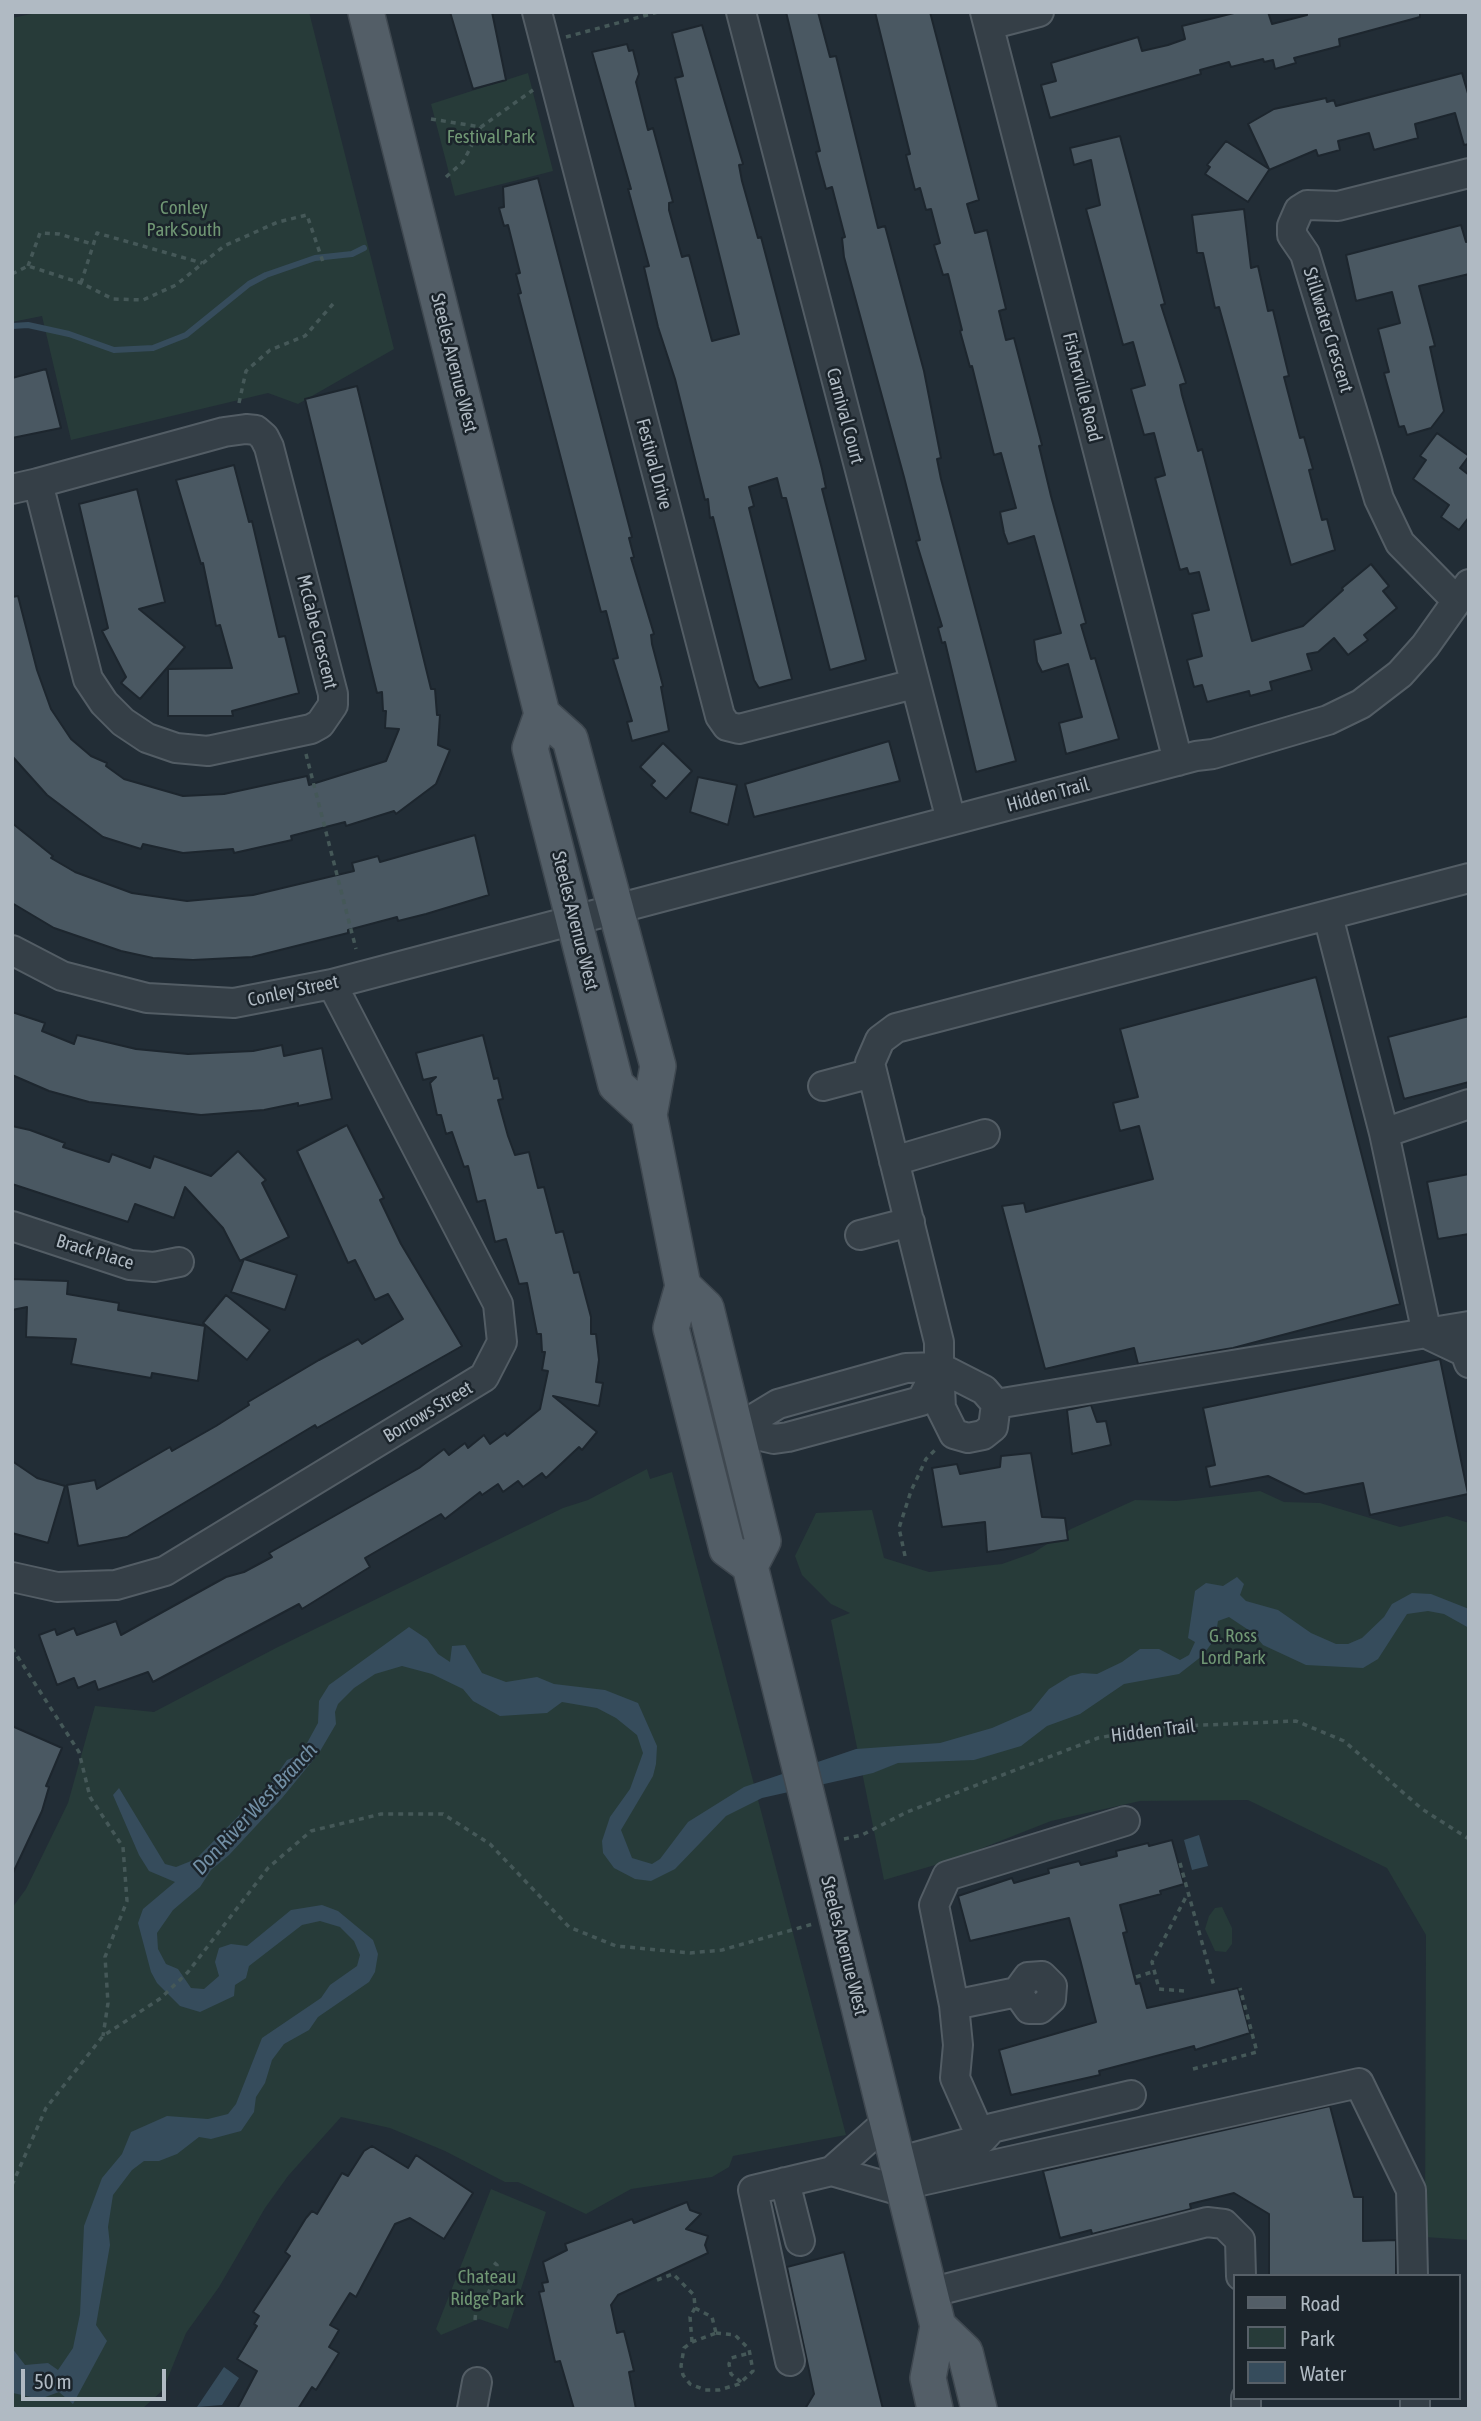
<!DOCTYPE html>
<html>
<head>
<meta charset="utf-8">
<style>
	body { margin:0 }
	#map { position:relative; width:1481px; height:2421px; overflow:hidden; background:#222d36; font-family:"Asap Condensed",sans-serif }
	canvas { display:block }
	.frame { position:absolute; inset:0; border:14px solid #b0bac3; pointer-events:none }
	.legend { position:absolute; left:1233px; top:2274px; width:228px; height:126px; box-sizing:border-box; background:#1b242b; border:2px solid #576068; margin:0; padding:9px 12px; list-style:none; font-size:21px; color:#b0bac3 }
	.legend li { display:flex; align-items:center; gap:14px; height:35px }
	.legend b { width:35px; border:2px solid #576068 }
	.scale { position:absolute; left:21px; top:2369px; width:145px; height:32px; box-sizing:border-box; border:4px solid #b0bac3; border-top:0; padding-left:9px; font-size:21px; line-height:24px; white-space:nowrap; color:#b0bac3; -webkit-text-stroke:5px #1b242b; paint-order:stroke }
</style>
</head>
<body>
<div id="map">
<canvas width="1481" height="2421"></canvas>
<div class="frame"></div>
<ul class="legend">
<li><b style="height:9px;background:#535e67"></b>Road</li>
<li><b style="height:19px;background:#273b39"></b>Park</li>
<li><b style="height:19px;background:#364c5c"></b>Water</li>
</ul>
<div class="scale">50 m</div>
</div>
<script>
const c = document.querySelector('canvas').getContext('2d');
c.lineJoin = 'round';
function fillPath(path, color) { c.fillStyle = color; c.fill(path, 'evenodd'); }
const shape = rows => new Path2D(rows.map(r => 'M' + r).join(''));
function trace(path, color, width, dash) { c.strokeStyle = color; c.lineWidth = width; c.lineCap = dash ? 'butt' : 'round'; c.setLineDash(dash || []); c.stroke(path); }
function drawText(font, color, halo, rows, align = 'center') {
  c.font = font + ' "Asap Condensed",sans-serif'; c.lineWidth = 5; c.setLineDash([]); c.textBaseline = 'middle'; c.strokeStyle = halo; c.fillStyle = color; for (const [text, x, y, turn = 0] of rows) {
    c.save(); c.translate(x, y); c.rotate((+turn || 0) * Math.PI / 180); c.textAlign = isNaN(turn) ? turn : align; if (halo) c.strokeText(text, 0, 0); c.fillText(text, 0, 0); c.restore();
  }
}
fillPath(shape([
	[41,12,309,12,394,349,298,404,268,393,71,440,42,316,12,322,12,18],
	[528,73,553,171,455,196,431,104],
	[647,1469,650,1479,672,1472,846,2135,733,2156,729,2167,712,2177,631,2189,586,2214,518,2182,505,2182,445,2151,390,2128,341,2117,288,2176,265,2208,219,2287,186,2333,163,2390,142,2409,12,2409,12,1908,26,1889,68,1803,95,1706,154,1712,276,1648,563,1508,588,1500],
	[1260,1491,1284,1502,1320,1503,1400,1527,1447,1516,1469,1523,1469,2240,1425,2237,1426,1935,1387,1868,1248,1800,1140,1801,1051,1821,952,1860,884,1880,831,1620,850,1613,831,1604,802,1575,795,1556,816,1513,872,1510,884,1558,929,1572,1002,1564,1033,1553,1071,1529,1135,1500,1176,1501],
	[1222,1907,1232,1928,1232,1944,1226,1952,1215,1951,1205,1929,1209,1916,1215,1908],
	[491,2189,546,2212,508,2329,479,2319,441,2335,436,2329]
]), '#273b39');
fillPath(shape([
	[1237,1577,1244,1584,1240,1595,1246,1601,1278,1610,1311,1633,1336,1644,1348,1644,1362,1638,1384,1617,1392,1604,1412,1593,1431,1594,1469,1609,1469,1628,1444,1614,1428,1611,1407,1614,1378,1659,1363,1668,1306,1665,1263,1645,1253,1633,1229,1617,1218,1621,1215,1639,1202,1656,1179,1674,1124,1684,1080,1714,1047,1726,1021,1746,974,1760,898,1763,873,1773,762,1798,726,1816,675,1869,651,1881,635,1879,614,1868,603,1853,602,1841,610,1817,630,1789,643,1753,637,1735,616,1718,597,1708,562,1702,547,1713,500,1716,473,1701,463,1689,432,1674,402,1666,375,1674,354,1688,338,1704,335,1712,336,1724,319,1753,282,1798,229,1855,211,1870,200,1887,173,1910,157,1933,158,1949,166,1964,178,1969,191,1988,204,1989,219,1976,215,1962,219,1948,231,1944,247,1946,291,1910,322,1905,338,1911,373,1940,378,1954,375,1972,369,1982,318,2017,309,2030,284,2044,272,2060,265,2083,256,2097,254,2112,241,2131,211,2139,199,2137,177,2154,159,2161,144,2161,132,2170,113,2195,108,2227,110,2245,96,2325,107,2341,73,2404,59,2392,40,2399,13,2393,12,2348,25,2365,48,2363,58,2370,73,2348,80,2314,84,2226,102,2178,122,2154,131,2132,167,2116,208,2119,228,2114,236,2104,262,2038,321,1998,330,1985,357,1966,360,1955,354,1941,340,1927,320,1921,302,1925,249,1966,246,1978,235,1985,234,1996,200,2012,180,2006,157,1983,151,1972,138,1923,143,1909,175,1882,149,1871,139,1855,113,1795,119,1788,165,1864,176,1867,196,1859,271,1783,287,1760,301,1754,318,1723,319,1701,329,1685,409,1627,427,1639,438,1654,450,1662,452,1646,465,1645,482,1673,506,1682,537,1677,554,1684,605,1690,638,1703,657,1746,656,1764,653,1776,621,1830,632,1858,652,1864,660,1859,688,1822,744,1787,856,1749,940,1743,992,1728,1031,1711,1049,1689,1070,1676,1082,1673,1097,1674,1122,1662,1140,1649,1159,1649,1180,1660,1189,1655,1195,1642,1188,1638,1195,1591,1206,1583,1223,1586],
	[1199,1835,1208,1866,1192,1870,1184,1840],
	[224,2367,239,2378,222,2405,197,2407]
]), '#364c5c');
trace(shape([
	[12,326,28,325,69,334,114,350,153,348,186,335,249,284,266,275,315,258,352,254,364,248]
]), '#364c5c', 6);
const building = shape([
	[450,12,492,12,506,80,473,89,450,12],
	[786,12,818,12,830,57,836,56,878,228,885,226,924,371,941,458,937,459,941,479,1016,761,976,772,945,642,942,643,938,628,942,626,916,541,920,540,904,477,844,257,842,238,845,237,832,187,826,189,816,152,820,151,786,12],
	[875,12,930,12,979,200,967,204,975,233,987,230,1006,309,999,311,1006,340,1014,338,1042,445,1039,446,1051,496,1086,623,1081,625,1091,659,1095,658,1119,739,1066,754,1059,723,1082,717,1068,664,1042,672,1037,662,1034,640,1061,633,1034,536,1008,544,1004,533,1000,512,1016,508,1001,453,994,455,972,366,970,367,960,331,962,330,948,274,943,275,934,245,940,243,931,209,926,210,920,188,915,190,906,155,910,154,875,12],
	[1238,12,1268,12,1272,24,1307,15,1307,12,1420,12,1420,17,1339,39,1340,46,1294,58,1296,63,1275,69,1273,60,1264,62,1263,59,1231,67,1229,62,1200,70,1201,74,1050,118,1041,85,1056,81,1051,63,1138,37,1142,51,1168,45,1185,39,1182,26,1238,12],
	[702,25,743,164,739,165,742,181,758,238,761,237,822,469,826,488,822,489,866,660,830,670,786,498,782,498,777,478,749,487,754,506,749,508,792,679,759,688,754,680,713,517,710,518,708,499,705,500,675,379,658,327,644,267,649,266,628,189,631,189,592,52,627,44,629,51,633,50,639,74,636,82,648,130,653,128,673,202,669,203,669,210,682,257,689,255,712,341,739,334,675,78,683,76,672,33,702,25],
	[1462,73,1469,97,1469,144,1464,145,1455,113,1415,124,1418,138,1374,150,1369,133,1338,141,1340,150,1318,156,1316,150,1269,170,1248,202,1205,174,1210,167,1207,165,1226,141,1269,169,1248,124,1274,109,1326,98,1327,102,1334,100,1336,106,1462,73],
	[1120,136,1165,304,1161,305,1186,383,1180,385,1182,395,1198,451,1202,449,1252,641,1303,626,1343,590,1342,588,1371,564,1389,586,1383,591,1397,608,1364,635,1368,640,1348,655,1334,638,1318,652,1307,654,1312,670,1270,682,1272,690,1250,696,1249,691,1207,702,1202,685,1194,687,1187,660,1202,656,1192,614,1209,610,1199,572,1189,574,1187,568,1180,570,1155,478,1165,475,1154,433,1144,435,1131,389,1145,385,1133,342,1123,345,1086,209,1100,205,1091,160,1074,165,1070,148,1120,136],
	[538,178,632,537,629,538,634,557,631,558,654,634,651,635,652,644,663,686,661,687,669,731,632,741,627,722,632,721,613,659,618,658,606,611,601,612,518,294,521,293,516,274,520,273,508,225,504,226,499,208,504,207,503,187,538,178],
	[1244,209,1251,268,1258,266,1268,311,1273,310,1289,376,1284,377,1300,438,1304,437,1313,469,1309,470,1322,520,1327,519,1335,550,1291,565,1219,307,1215,308,1203,253,1197,253,1192,215,1244,209],
	[1461,225,1466,242,1469,241,1469,274,1419,286,1435,346,1430,347,1444,411,1431,428,1407,435,1404,426,1399,427,1384,373,1389,372,1378,329,1400,323,1392,292,1356,301,1346,255,1461,225],
	[46,369,61,428,12,438,12,378,46,369],
	[357,386,431,689,435,689,437,715,440,715,438,745,450,750,436,784,396,814,394,811,346,826,345,822,291,836,292,840,234,853,233,849,183,853,143,844,141,849,103,837,47,795,12,756,12,597,18,596,37,670,51,709,71,739,91,756,107,763,106,766,124,779,183,796,224,794,307,776,309,785,386,761,399,729,385,728,386,711,383,711,382,692,377,693,305,399,357,386],
	[1437,433,1469,456,1460,468,1469,475,1469,517,1459,530,1441,517,1449,505,1413,479,1426,460,1420,456,1437,433],
	[234,465,249,522,252,521,279,637,285,636,299,693,232,711,233,716,168,716,168,669,232,668,220,625,216,626,203,563,201,564,176,480,234,465],
	[137,489,165,602,139,609,185,647,140,699,121,683,126,677,102,631,108,628,79,504,137,489],
	[889,741,900,781,754,817,745,784,889,741],
	[663,743,692,771,666,799,651,785,655,781,640,767,663,743],
	[698,777,737,785,728,825,690,812,698,777],
	[12,823,53,856,51,858,75,872,132,893,187,901,253,895,354,871,352,863,378,856,380,862,475,835,489,895,426,914,398,921,397,917,348,930,348,933,252,957,193,960,153,958,121,951,54,928,12,903,12,823],
	[1316,977,1400,1304,1233,1348,1138,1364,1134,1348,1045,1369,1002,1206,1024,1203,1026,1212,1153,1179,1139,1126,1120,1131,1113,1103,1138,1097,1120,1029,1316,977],
	[12,1012,45,1023,42,1031,74,1044,77,1035,136,1049,188,1054,253,1051,282,1045,284,1056,322,1048,332,1099,298,1106,298,1103,264,1110,201,1115,89,1102,49,1091,12,1075,12,1012],
	[1469,1016,1469,1082,1404,1099,1388,1037,1469,1016],
	[483,1035,494,1079,498,1078,503,1099,498,1100,508,1136,515,1155,529,1152,538,1188,544,1187,556,1233,563,1231,574,1273,579,1272,591,1317,591,1334,596,1334,599,1360,596,1382,603,1383,599,1406,553,1396,597,1432,582,1450,579,1447,546,1478,542,1473,523,1487,518,1481,503,1492,498,1484,482,1495,480,1492,445,1519,441,1514,365,1558,370,1567,302,1609,299,1604,153,1682,148,1672,98,1690,95,1681,78,1688,74,1678,57,1685,39,1635,55,1629,57,1635,74,1628,77,1635,116,1621,121,1635,226,1577,244,1572,272,1557,269,1553,419,1468,444,1449,449,1455,465,1443,468,1448,484,1435,490,1444,505,1433,507,1436,540,1409,548,1371,542,1370,545,1352,542,1352,541,1334,537,1334,527,1283,519,1284,506,1239,495,1242,485,1200,477,1202,468,1166,464,1167,452,1132,446,1134,441,1115,437,1115,430,1083,436,1077,423,1080,416,1053,483,1035],
	[347,1125,384,1198,380,1200,401,1244,462,1346,317,1428,315,1425,127,1537,78,1546,67,1485,95,1480,97,1489,170,1447,172,1451,216,1426,249,1405,248,1402,319,1360,358,1339,362,1344,403,1319,388,1294,375,1300,355,1260,348,1263,297,1151,347,1125],
	[12,1126,30,1130,65,1143,63,1147,109,1162,112,1154,150,1168,154,1156,211,1176,238,1151,266,1180,262,1183,289,1237,240,1261,223,1228,185,1187,174,1218,135,1204,128,1222,12,1184,12,1126],
	[1469,1174,1469,1234,1438,1239,1427,1182,1469,1174],
	[244,1259,297,1275,285,1310,231,1292,244,1259],
	[12,1279,68,1281,67,1294,119,1303,118,1310,205,1326,198,1381,152,1373,151,1378,71,1364,76,1339,26,1337,27,1307,12,1310,12,1279],
	[226,1295,270,1330,247,1360,203,1323,226,1295],
	[1440,1359,1468,1494,1370,1515,1363,1483,1305,1494,1268,1476,1210,1487,1206,1467,1215,1465,1203,1408,1440,1359],
	[1091,1405,1097,1422,1106,1421,1111,1445,1072,1454,1067,1410,1091,1405],
	[1031,1453,1042,1517,1065,1518,1068,1540,987,1552,985,1522,942,1527,932,1468,957,1464,960,1474,1000,1467,1001,1456,1031,1453],
	[12,1461,37,1478,65,1486,48,1543,12,1533,12,1461],
	[12,1726,62,1748,46,1786,49,1787,42,1811,12,1875,12,1726],
	[1172,1840,1184,1884,1160,1891,1161,1894,1120,1905,1127,1932,1123,1933,1136,1984,1140,1983,1147,2008,1238,1988,1250,2033,1195,2050,1194,2046,1099,2071,1100,2075,1011,2095,999,2050,1096,2022,1080,1959,1069,1918,970,1941,958,1896,1012,1878,1014,1883,1049,1873,1048,1869,1079,1861,1081,1865,1117,1856,1116,1851,1148,1843,1149,1846,1172,1840],
	[1330,2106,1354,2197,1363,2197,1363,2241,1396,2240,1396,2276,1269,2276,1269,2214,1234,2193,1190,2204,1191,2209,1092,2234,1091,2230,1060,2238,1043,2171,1330,2106],
	[372,2146,408,2168,416,2155,473,2193,444,2239,410,2218,395,2224,356,2297,350,2293,330,2325,339,2330,329,2347,339,2353,316,2390,312,2387,298,2409,237,2409,257,2371,237,2359,257,2326,254,2324,259,2316,253,2312,290,2256,285,2252,306,2218,312,2211,317,2214,342,2173,348,2176,364,2151,372,2146],
	[687,2202,690,2210,701,2214,686,2229,708,2236,705,2245,708,2253,618,2295,611,2305,617,2333,624,2331,634,2371,629,2372,636,2409,574,2409,560,2361,555,2362,539,2292,544,2291,542,2283,548,2282,543,2262,567,2250,565,2244,632,2219,634,2223,687,2202],
	[844,2252,883,2409,805,2409,814,2394,787,2267,844,2252]
]);
fillPath(building, '#4a5862');
trace(building, '#1d262e', 2);
const minor = shape([
	[537,12,720,716,727,726,739,729,914,684],
	[741,12,951,820],
	[985,12,1178,761],
	[989,25,1039,12],
	[246,429,256,430,264,437,269,447,333,694,333,705,320,724,311,729,208,751,176,748,147,738,123,722,104,703,88,679,38,483,224,432,246,429],
	[12,489,38,483],
	[1456,600,1400,543,1379,499,1305,254,1292,235,1292,226,1299,210,1307,205,1338,206,1469,173],
	[1469,878,896,1028,880,1040,870,1063,939,1342,939,1367,984,1390,996,1404,1469,1326],
	[1328,916,1384,1133,1427,1334],
	[12,950,62,976,147,998,234,1003,332,984,1196,756,1213,754,1328,720,1361,704,1400,674,1425,646,1469,584],
	[823,1086,872,1073],
	[1384,1133,1469,1104],
	[894,1161,985,1134],
	[12,1226,130,1265,154,1267,179,1262],
	[860,1235,910,1222],
	[1427,1334,1465,1352,1469,1363],
	[939,1367,941,1408,954,1434,968,1438,983,1435,993,1427,996,1404],
	[735,1430,774,1439,788,1437,921,1401,939,1367],
	[735,1430,778,1404,906,1368,939,1367],
	[12,1577,57,1587,116,1585,165,1571,484,1377,502,1342,498,1304,332,984],
	[954,2005,1017,1992,1028,1977,1042,1976,1052,1986,1051,1999,1040,2009,1029,2009,1017,1992],
	[982,2139,992,2128,1131,2095],
	[897,2162,982,2139,955,2078,958,2045,954,2005,934,1905,947,1876,1125,1821],
	[832,2171,887,2122],
	[785,2182,800,2241],
	[903,2185,1359,2083,1411,2190,1413,2276],
	[929,2293,1207,2222,1224,2224,1240,2240,1241,2276],
	[790,2361,753,2190,832,2171,905,2192],
	[1246,2398,1246,2409],
	[1415,2398,1415,2409],
	[472,2409,477,2382]
]);
const major = shape([
	[366,12,542,714,530,748,616,1085,649,1115],
	[542,714,570,739,658,1066,649,1115,683,1286,671,1328,727,1549,750,1566],
	[683,1286,706,1308,763,1541,750,1566,938,2326,928,2378,935,2409],
	[938,2326,965,2352,979,2409]
]);
trace(minor, '#535d65', 32);
trace(major, '#3f4850', 38);
trace(shape([
	[566,37,658,12],
	[431,119,481,127,533,90],
	[446,177,463,162,481,127],
	[28,266,40,233,59,234,92,244],
	[12,274,28,266,81,283,113,299,143,300,176,285,224,246,278,222,307,215,324,265],
	[81,283,97,233,202,263],
	[239,403,246,371,270,350,305,336,333,304],
	[306,754,356,949],
	[905,1556,899,1528,911,1491,926,1459,936,1449],
	[12,1648,79,1752,90,1797,123,1847,127,1901,105,1957,108,2003,103,2036],
	[844,1839,862,1835,907,1812,1098,1738,1159,1727,1296,1721,1344,1741,1422,1809,1469,1839],
	[1180,1863,1214,1986],
	[1136,1977,1155,1971],
	[1184,1991,1159,1989,1152,1962,1188,1893],
	[1193,2069,1257,2052,1240,1988],
	[12,2185,46,2108,103,2036,161,1998,188,1972,268,1868,311,1831,381,1814,443,1814,490,1844,569,1927,616,1946,690,1953,722,1950,813,1924],
	[657,2280,673,2274,694,2295,695,2308,690,2317,692,2342],
	[695,2308,712,2317,716,2333],
	[475,2320,476,2309,487,2296,497,2273,497,2265,491,2260],
	[716,2333,735,2335,749,2349,753,2371,739,2384,719,2390,705,2390,690,2384,683,2375,681,2366,684,2348,692,2342,716,2333],
	[741,2382,731,2374,729,2364,731,2358,750,2353]
]), '#455858', 3.5, [5, 5]);
trace(minor, '#353f47', 28);
trace(major, '#535e67', 35);
drawText('19px', '#709774', '#1b242b', [
	["Festival Park",491,137],
	["Conley",184,208],
	["Park South",184,230],
	["G. Ross",1233,1636],
	["Lord Park",1233,1658],
	["Chateau",487,2277],
	["Ridge Park",487,2299]
]);
drawText('19px', '#b0bac3', '#1b242b', [
	["Stillwater Crescent",1328,330,73],
	["Steeles Avenue West",454,363,76],
	["Fisherville Road",1082,387,76],
	["Carnival Court",845,416,75],
	["Festival Drive",654,464,75],
	["McCabe Crescent",317,632,76],
	["Hidden Trail",1048,795,-15],
	["Steeles Avenue West",575,921,76],
	["Conley Street",293,991,-12],
	["Brack Place",95,1252,17],
	["Borrows Street",428,1412,-31],
	["Hidden Trail",1153,1731,-7],
	["Steeles Avenue West",844,1946,76]
]);
drawText('italic 21px', '#728fa5', '#1b242b', [
	["Don River West Branch",255,1809,-47]
]);
</script>
</body>
</html>
